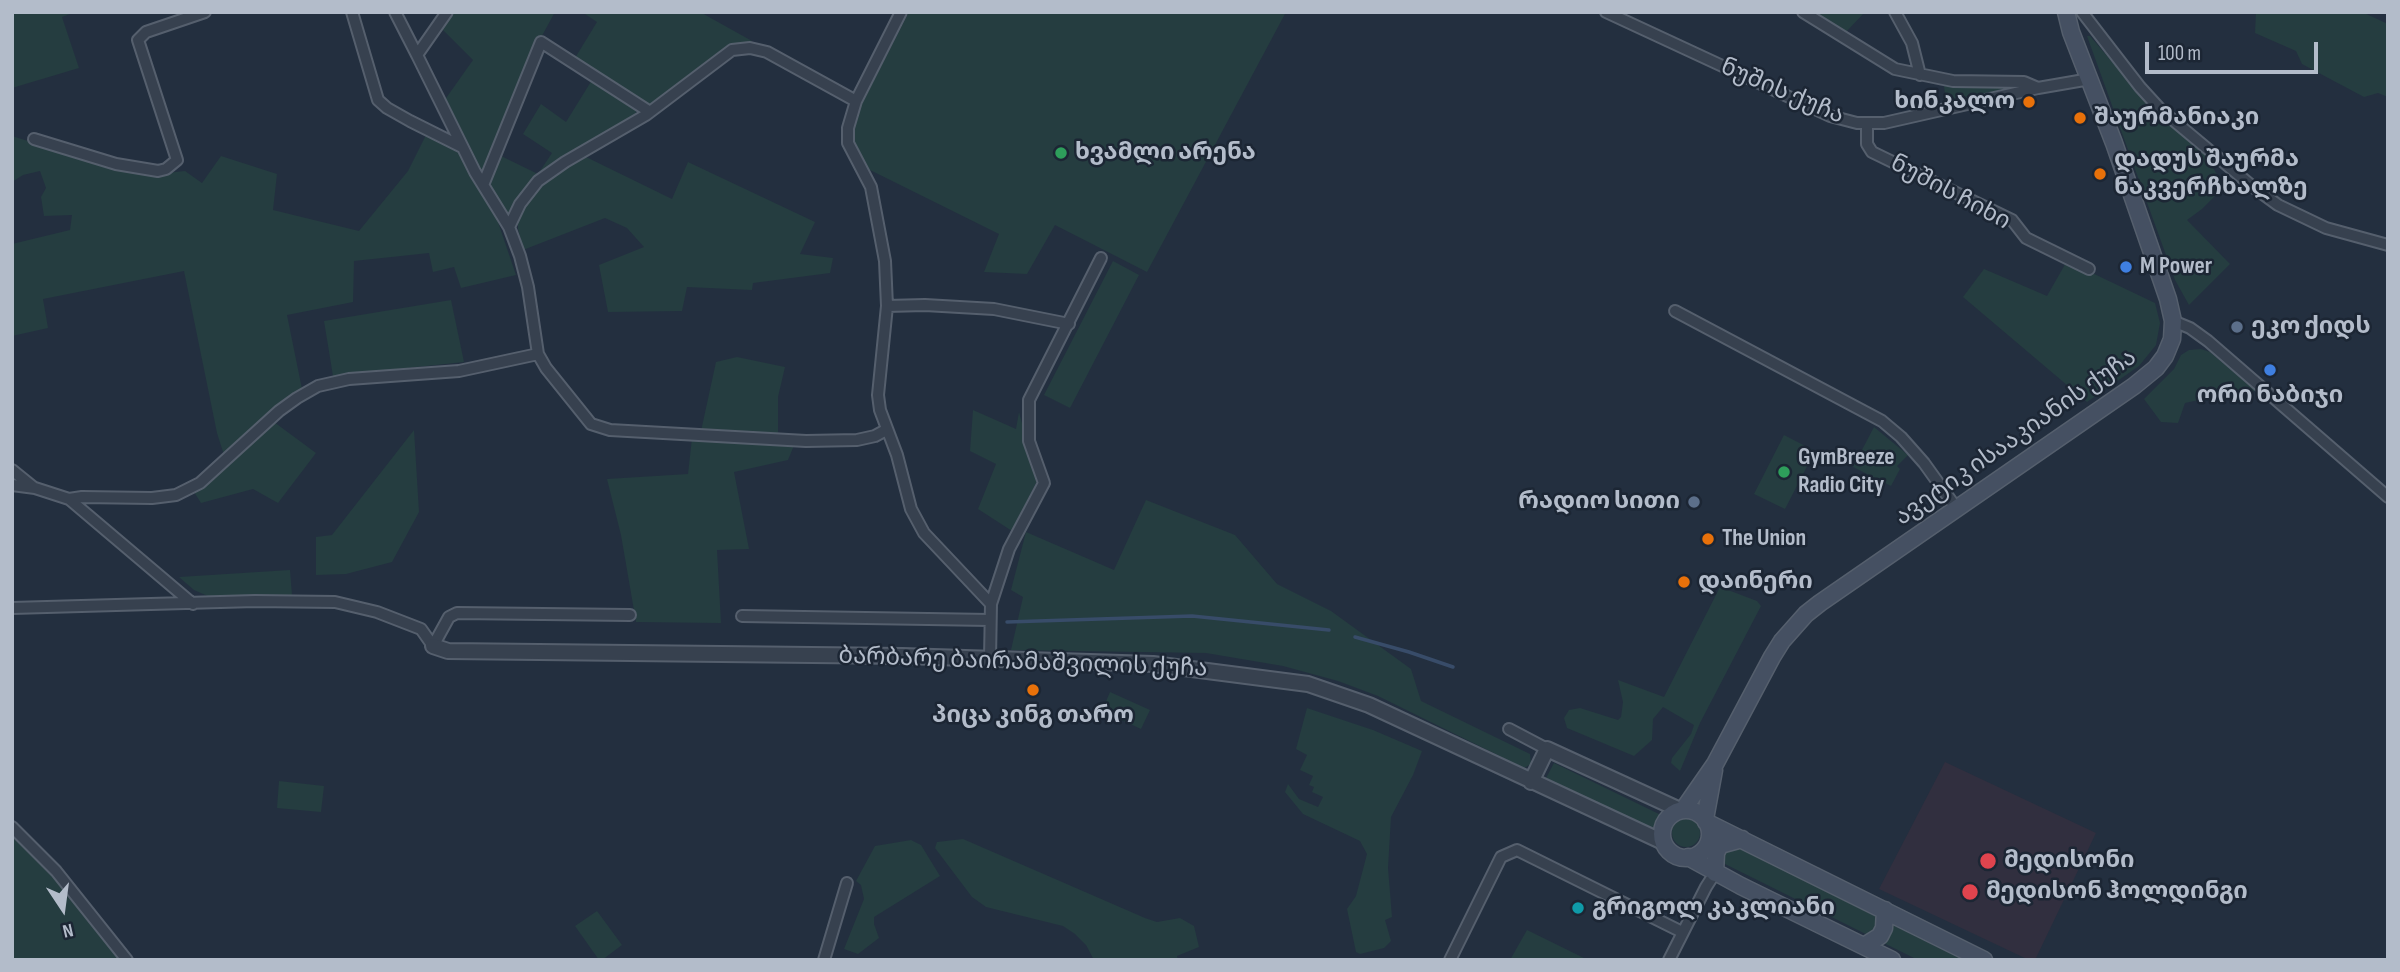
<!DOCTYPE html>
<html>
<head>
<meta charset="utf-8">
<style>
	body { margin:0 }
	#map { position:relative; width:2400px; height:972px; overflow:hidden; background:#232f3f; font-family:"Sofia Sans Condensed",sans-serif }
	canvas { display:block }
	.frame { position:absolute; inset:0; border:14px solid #b3bcca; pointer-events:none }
	.north { position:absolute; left:28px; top:874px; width:70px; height:70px; -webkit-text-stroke:5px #1c2634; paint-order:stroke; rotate:167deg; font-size:19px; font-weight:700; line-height:28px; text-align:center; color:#b3bcca }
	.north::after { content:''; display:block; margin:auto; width:24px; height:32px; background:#b3bcca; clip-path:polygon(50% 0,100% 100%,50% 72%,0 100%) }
	.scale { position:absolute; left:2145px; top:42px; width:173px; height:32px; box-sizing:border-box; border:4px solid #b3bcca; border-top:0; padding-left:9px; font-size:21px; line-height:24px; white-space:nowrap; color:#b3bcca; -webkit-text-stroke:5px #1c2634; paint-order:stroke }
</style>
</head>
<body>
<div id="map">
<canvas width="2400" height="972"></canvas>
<div class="frame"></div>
<div class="north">N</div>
<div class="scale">100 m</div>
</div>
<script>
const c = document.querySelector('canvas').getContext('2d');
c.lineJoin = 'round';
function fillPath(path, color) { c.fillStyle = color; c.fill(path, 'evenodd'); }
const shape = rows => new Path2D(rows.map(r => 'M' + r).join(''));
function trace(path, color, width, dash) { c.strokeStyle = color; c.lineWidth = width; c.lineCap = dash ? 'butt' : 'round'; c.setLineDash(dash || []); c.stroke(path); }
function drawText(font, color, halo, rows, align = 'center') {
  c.font = font + ' "Sofia Sans Condensed","Noto Sans Georgian",sans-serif'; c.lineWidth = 5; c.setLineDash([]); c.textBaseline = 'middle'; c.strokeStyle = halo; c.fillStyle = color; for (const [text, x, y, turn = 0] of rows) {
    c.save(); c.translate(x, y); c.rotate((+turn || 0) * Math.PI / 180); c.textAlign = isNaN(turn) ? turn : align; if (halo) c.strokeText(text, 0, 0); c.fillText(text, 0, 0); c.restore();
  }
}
fillPath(shape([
	[1945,762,2096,833,2035,960,2029,960,1879,889]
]), '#312f3f');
fillPath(shape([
	[12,12,75,12,62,17,79,68,12,88],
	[452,12,555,12,532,54,482,177,444,101,473,60,441,28],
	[582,12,700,12,752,41,748,45,729,48,713,58,650,107,575,58,597,22],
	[909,12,1286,12,1147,272,1055,225,1027,274,984,272,999,234,868,169,856,146,852,137,852,123],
	[1813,12,1865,12,1846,32],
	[2256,12,2362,12,2388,24,2388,97,2378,93,2364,97,2302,64,2296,51,2255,33],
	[2087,36,2090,36,2154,111,2207,157,2224,187,2202,209,2187,220,2230,264,2189,305,2175,280],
	[592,80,636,110,635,118,536,179,516,199,509,215,487,186,497,154,538,174,552,153,523,134,541,104,566,122],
	[1944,86,2016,86,1946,103],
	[426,135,461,153,497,219,516,275,461,288,454,267,433,272,429,253,354,261,353,302,287,315,302,389,286,399,224,455,217,433,184,271,43,299,48,328,12,336,12,244,70,230,72,215,44,216,41,197,46,188,40,171,23,175,12,182,12,136,111,167,147,175,185,171,202,183,221,156,277,174,273,210,359,231,408,171],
	[584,156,672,199,688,162,815,222,800,254,833,258,830,273,753,283,752,290,687,287,682,311,608,312,599,265,644,247,627,228,605,218,523,250,518,229,518,217,526,200,540,184],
	[1113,261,1139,275,1070,408,1044,395],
	[2067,261,2155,303,2160,323,2156,345,2139,366,2087,402,1963,297,1984,269,2047,296],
	[451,300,464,362,333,376,324,321],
	[2201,349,2210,352,2256,391,2226,394,2185,403,2178,423,2161,422,2144,399,2174,369,2181,355,2189,350],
	[737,357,785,367,778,397,778,435,701,431,716,362],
	[973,410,1016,429,1019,412,1037,481,1012,531,978,509,996,464,970,451],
	[274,422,316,453,278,503,253,489,201,503,194,492,233,462],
	[1874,427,1908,455,1897,466,1900,469,1891,486,1853,467],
	[414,430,419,512,392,562,346,574,316,575,316,537,332,535],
	[1784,435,1815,451,1785,509,1754,494],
	[692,438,795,443,788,460,734,472,749,549,717,550,721,623,636,622,621,535,607,479,688,474],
	[1146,500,1235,535,1277,584,1331,611,1411,669,1421,701,1530,754,1531,764,1524,768,1378,696,1338,681,1283,666,1206,653,1011,650,1023,597,1011,590,1026,532,1114,570],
	[290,570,292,595,210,597,194,590,179,577],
	[1720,587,1757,601,1761,606,1700,723,1680,771,1671,763,1672,758,1691,734,1694,725,1663,707,1653,719,1652,740,1634,756,1567,728,1564,718,1569,710,1580,708,1618,720,1621,717,1623,702,1618,680,1664,697],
	[1110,692,1150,710,1141,729,1102,711],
	[1307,708,1373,730,1422,751,1413,775,1391,817,1388,868,1392,917,1385,920,1391,941,1384,948,1360,954,1356,952,1347,909,1356,896,1367,854,1360,841,1303,814,1285,792,1288,784,1299,799,1318,807,1323,797,1312,792,1314,787,1309,785,1313,776,1300,770,1307,755,1296,749],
	[1554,763,1659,814,1660,819,1658,825,1651,828,1546,778],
	[279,781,324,786,321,812,277,808],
	'1672 833a14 14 0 1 1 28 0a14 14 0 1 1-28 0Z',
	[12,835,59,881,122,960,12,960],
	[963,839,1145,918,1157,922,1180,918,1194,926,1199,947,1177,956,1178,960,1094,960,1086,945,1075,934,1063,926,986,907,972,897,935,848,937,842],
	[911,840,921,845,940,876,874,917,874,924,879,938,858,954,844,949,864,899,861,885,856,881,875,846],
	[1733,845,1963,960,1918,960,1723,863,1721,850],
	[597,911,622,945,602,960,599,960,575,926],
	[1527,930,1588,960,1510,960]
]), '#253d40');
trace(shape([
	[1007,622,1192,616,1329,630],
	[1355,637,1409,652,1453,667]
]), '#384c69', 3.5);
const minor = shape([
	[352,12,378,100,387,108,410,121,462,147],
	[395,12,417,55],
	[447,12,417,55,475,172,509,227,520,256,528,287,538,354,546,368,591,424,610,430,806,441,857,440,875,436,886,430],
	[901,12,856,101,848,128,848,143,871,187,885,261,887,306,878,395,880,410,897,455,911,509,924,533,991,604],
	[1606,12,1830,116,1857,123,1884,123,2038,88,2090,79],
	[1803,12,1895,69,1953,81,2024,82,2038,88],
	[1895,12,1912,43,1920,75],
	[2082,12,2140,87,2161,110,2252,186,2278,205,2326,228,2388,245],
	[1867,123,1867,144,1872,152,2012,220,2026,238,2089,269],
	[34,139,116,164,158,171,166,169,177,160,138,40,146,32,205,12],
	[483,185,541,42,650,112],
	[509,227,520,204,538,181,565,162,646,115,732,50,750,48,767,52,856,101],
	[887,306,925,305,994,309,1069,324],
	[1675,311,1882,421,1901,437,1924,463,1957,509],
	[2173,321,2190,328,2208,341,2388,497],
	[12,470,33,487],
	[12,485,35,488,69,499,82,497,152,498,176,495,200,483,279,411,297,398,318,386,349,379,459,371,538,354],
	[69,499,193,604],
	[12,608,255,601,335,602,377,612,421,629,433,646,449,617,457,613,630,615],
	[742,616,990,620],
	[990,658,991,604,1009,549,1044,483,1029,441,1029,400,1101,258],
	[1509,729,1547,749],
	[12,827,56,871,127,960],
	[824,960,847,883],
	[1450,960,1501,857,1517,850,1682,932],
	[1669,960,1706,887,1715,873]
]);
const tertiary = shape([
	[433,646,448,651,903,656,1153,664,1308,684,1369,705,1663,842],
	[1531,782,1547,749,1680,810]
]);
const secondary = shape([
	[1683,810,1715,764,1772,657,1782,641,1806,614,1820,603,2134,386,2156,368,2165,356,2172,339,2173,321,2168,299,2114,143,2071,32,2066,12],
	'1662 834a24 24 0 1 1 48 0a24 24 0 1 1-48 0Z',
	[1705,819,1714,770],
	[1706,822,1984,960],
	[1688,857,1741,886,1892,960],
	[1715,873,1716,853,1720,845,1742,839],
	[1864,946,1880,936,1884,928,1885,910]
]);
trace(minor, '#555f6d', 14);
trace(tertiary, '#555f6d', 18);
trace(secondary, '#555f6d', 19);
trace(minor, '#37414f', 10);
trace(tertiary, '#37414f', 14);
trace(secondary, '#455062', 16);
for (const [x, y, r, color] of [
	[2029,102,7,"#e8710a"],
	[2080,118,7,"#e8710a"],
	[1061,153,7,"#2e9e5b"],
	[2100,174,7,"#e8710a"],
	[2126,267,7,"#3f7fe0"],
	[2237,327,7,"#5c6f8a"],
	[2270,370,7,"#3f7fe0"],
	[1784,472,7,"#2e9e5b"],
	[1694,502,7,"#5c6f8a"],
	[1708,539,7,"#e8710a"],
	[1684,582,7,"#e8710a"],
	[1033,690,7,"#e8710a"],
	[1988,861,9,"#e0444e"],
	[1970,892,9,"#e0444e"],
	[1578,908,7,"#0f9aa8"]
]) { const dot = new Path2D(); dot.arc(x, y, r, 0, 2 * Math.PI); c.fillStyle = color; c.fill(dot); trace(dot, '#1c2634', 2.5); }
drawText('24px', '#b3bcca', '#1c2634', [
	["ნუშის ქუჩა",1782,92,23],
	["ნუშის ჩიხი",1950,193,28],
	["ავეტიკ ისააკიანის ქუჩა",2016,438,-35],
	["ბარბარე ბაირამაშვილის ქუჩა",1023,663,2]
]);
drawText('bold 24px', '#b3bcca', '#1c2634', [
	["ხინკალო",2015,102,"right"],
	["შაურმანიაკი",2094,118],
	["ხვამლი არენა",1075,153],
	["დადუს შაურმა",2114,160],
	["ნაკვერჩხალზე",2114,188],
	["M Power",2140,267],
	["ეკო ქიდს",2251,327],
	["ორი ნაბიჯი",2270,396,"center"],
	["GymBreeze",1798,458],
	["Radio City",1798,486],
	["რადიო სითი",1680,502,"right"],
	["The Union",1722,539],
	["დაინერი",1698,582],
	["პიცა კინგ თარო",1033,716,"center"],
	["მედისონი",2004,861],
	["მედისონ ჰოლდინგი",1986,892],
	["გრიგოლ კაკლიანი",1592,908]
], 'left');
</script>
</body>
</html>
